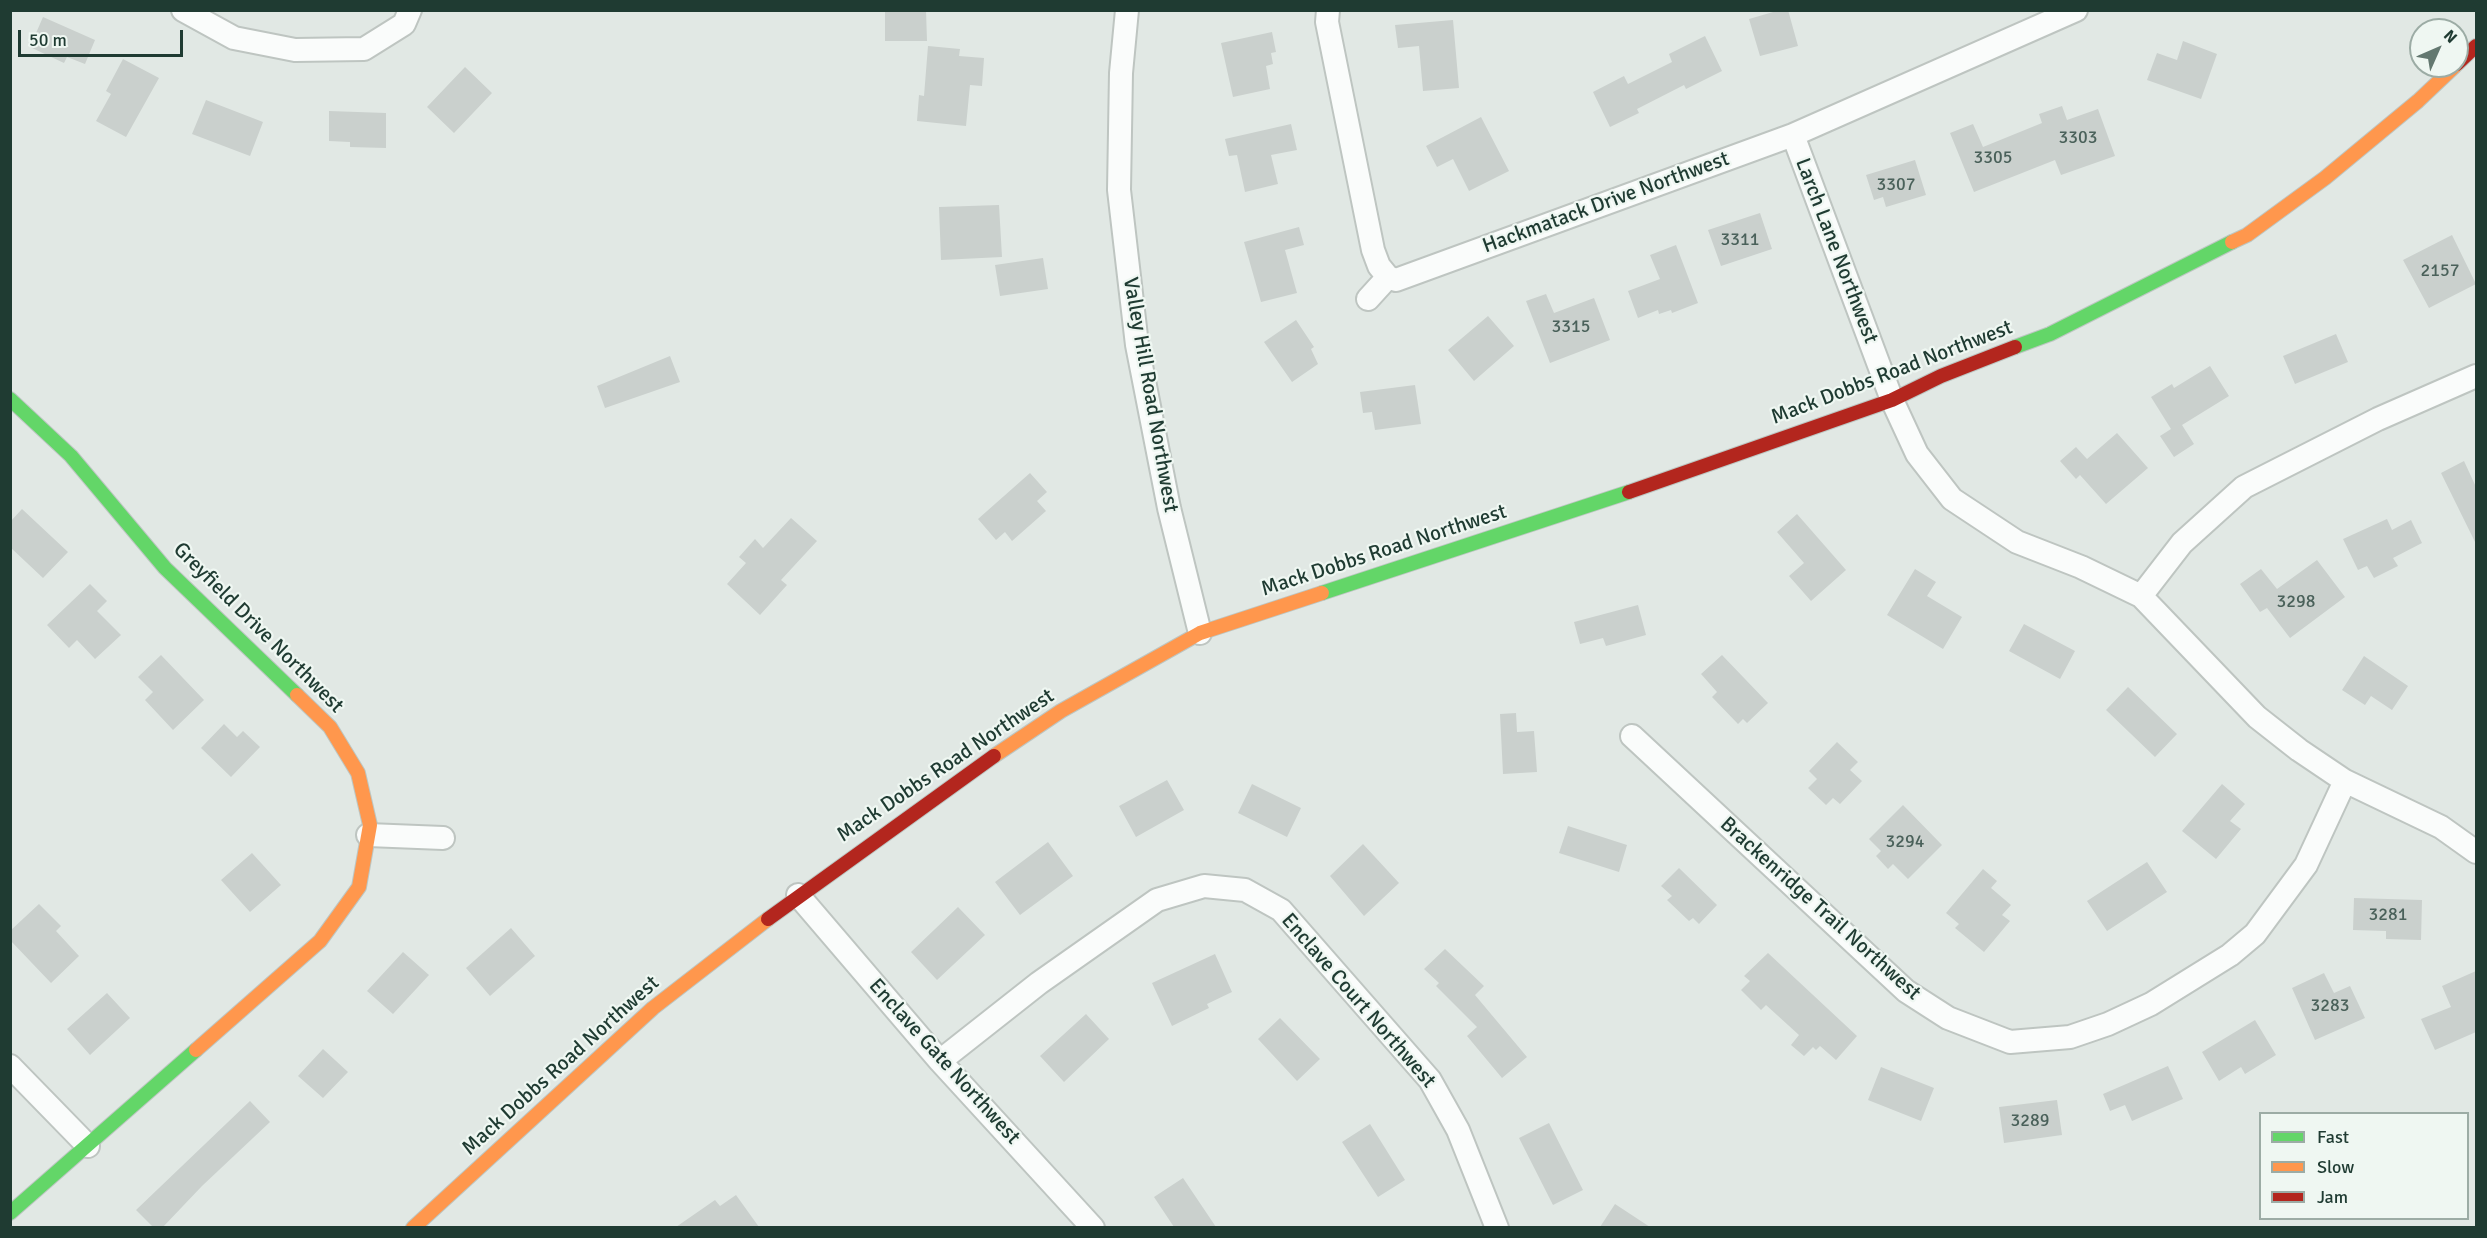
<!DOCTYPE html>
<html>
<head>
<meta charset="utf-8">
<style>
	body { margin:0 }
	#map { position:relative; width:2487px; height:1238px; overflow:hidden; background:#e1e8e4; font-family:Signika,sans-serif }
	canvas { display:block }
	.frame { position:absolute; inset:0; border:12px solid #1f3b32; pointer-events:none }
	.legend { position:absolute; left:2259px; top:1112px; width:210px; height:108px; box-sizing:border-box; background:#eff7f2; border:2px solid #9caca5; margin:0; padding:8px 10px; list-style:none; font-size:18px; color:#1f3b32 }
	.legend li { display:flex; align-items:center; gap:12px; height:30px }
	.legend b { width:30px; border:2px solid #9caca5 }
	.north { position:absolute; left:2409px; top:18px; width:60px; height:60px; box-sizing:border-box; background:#eff7f2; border:2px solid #9caca5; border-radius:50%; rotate:45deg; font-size:16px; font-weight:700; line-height:24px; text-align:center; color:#1f3b32 }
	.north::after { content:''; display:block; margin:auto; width:21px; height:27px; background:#637870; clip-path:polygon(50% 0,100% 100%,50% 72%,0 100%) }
	.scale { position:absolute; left:18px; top:30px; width:165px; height:27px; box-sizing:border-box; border:3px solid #1f3b32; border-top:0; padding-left:8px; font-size:18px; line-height:21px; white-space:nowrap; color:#1f3b32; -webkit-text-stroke:4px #eff7f2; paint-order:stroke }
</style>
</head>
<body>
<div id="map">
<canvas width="2487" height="1238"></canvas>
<div class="frame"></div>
<ul class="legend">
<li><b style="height:8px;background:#63d668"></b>Fast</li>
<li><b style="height:8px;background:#ff974d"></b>Slow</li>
<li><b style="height:8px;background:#b3261e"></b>Jam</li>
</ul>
<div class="north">N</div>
<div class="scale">50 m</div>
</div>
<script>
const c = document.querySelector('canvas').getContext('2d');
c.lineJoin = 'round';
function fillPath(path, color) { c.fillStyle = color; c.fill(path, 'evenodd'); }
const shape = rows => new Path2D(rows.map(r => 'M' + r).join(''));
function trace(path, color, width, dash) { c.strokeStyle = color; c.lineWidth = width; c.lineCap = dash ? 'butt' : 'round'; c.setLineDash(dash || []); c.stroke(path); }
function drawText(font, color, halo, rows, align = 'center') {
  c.font = font + ' Signika,sans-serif'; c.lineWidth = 4.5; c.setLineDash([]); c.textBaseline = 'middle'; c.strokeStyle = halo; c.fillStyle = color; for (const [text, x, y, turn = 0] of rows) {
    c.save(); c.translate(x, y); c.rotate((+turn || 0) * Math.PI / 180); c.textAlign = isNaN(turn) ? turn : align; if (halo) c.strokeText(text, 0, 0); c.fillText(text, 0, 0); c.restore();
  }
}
fillPath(shape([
	[885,10,926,10,927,41,885,41],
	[1780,10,1788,10,1798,46,1760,56,1749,19],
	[43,17,95,40,85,64,67,57,64,63,30,47],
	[1453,20,1459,88,1423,91,1419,46,1398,48,1395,25],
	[1272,32,1276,52,1271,53,1273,64,1266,66,1270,89,1233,97,1221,43],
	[1705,36,1722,71,1686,89,1684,85,1637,109,1639,113,1610,127,1593,92,1624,76,1628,84,1672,62,1669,54],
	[2183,41,2217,54,2201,99,2147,80,2157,53,2177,60],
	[928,46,960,49,959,56,984,58,982,86,970,85,966,126,917,121,919,95,924,96],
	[123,59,159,78,126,137,96,121,111,94,106,91],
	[465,67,492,93,454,133,427,107],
	[206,100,263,122,250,156,192,134],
	[2062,106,2067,120,2098,109,2115,156,2061,175,2055,160,1974,192,1950,133,1973,124,1983,147,2042,123,2039,114],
	[329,111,386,113,386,148,350,147,350,142,329,141],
	[1481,117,1509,171,1469,191,1453,159,1437,167,1426,146],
	[1291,124,1297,150,1271,155,1278,184,1245,192,1237,155,1229,156,1225,139],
	[1915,160,1926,195,1886,207,1883,197,1874,200,1866,175],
	[999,205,1002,257,941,260,939,207],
	[1760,213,1772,249,1721,266,1708,230],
	[1299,227,1304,245,1285,250,1297,293,1261,302,1244,242],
	[2452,235,2476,284,2429,308,2403,260],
	[1676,245,1698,303,1672,313,1671,310,1659,314,1658,310,1638,318,1628,291,1660,279,1650,255],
	[1043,258,1048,289,1000,296,995,265],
	[1546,294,1554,313,1594,298,1610,340,1550,363,1526,301],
	[1488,316,1514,346,1474,381,1448,350],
	[1296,320,1314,347,1311,349,1318,364,1292,382,1264,342],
	[2336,334,2348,362,2295,384,2283,356],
	[670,356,680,382,605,408,597,386],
	[2210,366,2229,396,2182,425,2194,444,2174,457,2160,436,2171,429,2151,397,2172,384,2174,388],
	[1415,385,1421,424,1375,430,1372,412,1363,413,1360,392],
	[2117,433,2148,468,2106,504,2080,475,2076,479,2060,461,2076,447,2087,459],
	[2464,461,2476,487,2476,544,2441,473],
	[1030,473,1047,492,1037,501,1046,511,1012,541,1005,532,996,540,978,519],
	[22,509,68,552,43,578,10,547,10,522],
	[1797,514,1846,570,1811,601,1789,576,1804,563,1777,532],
	[791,518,817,541,781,580,787,585,760,615,727,584,746,563,739,557,755,539,763,548],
	[2387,519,2392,530,2411,520,2422,543,2393,558,2398,566,2374,578,2367,566,2358,570,2343,539],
	[2317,560,2345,597,2290,638,2267,608,2260,612,2240,584,2261,569,2277,589],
	[1915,569,1936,582,1927,596,1962,617,1943,649,1887,615],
	[90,584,107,601,97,611,121,635,95,659,77,640,69,648,47,625],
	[1638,605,1646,635,1606,646,1603,638,1580,644,1574,622],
	[2024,624,2075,651,2060,679,2009,651],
	[161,655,204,700,173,730,145,700,153,692,138,677],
	[1722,655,1768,703,1747,723,1743,719,1738,724,1712,697,1717,692,1701,674],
	[2364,656,2408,686,2392,710,2371,696,2365,705,2342,690],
	[2128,687,2177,734,2155,757,2106,710],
	[1516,713,1517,732,1534,731,1537,772,1503,774,1500,714],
	[224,724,237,737,243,731,260,747,231,777,201,748],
	[1837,742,1858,762,1850,770,1862,781,1840,804,1833,798,1826,805,1808,788,1817,779,1809,771],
	[1167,780,1184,810,1136,837,1119,806],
	[1252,784,1301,808,1287,837,1238,813],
	[2222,784,2245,804,2230,821,2241,829,2216,859,2182,831],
	[1903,805,1942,845,1908,879,1893,864,1888,869,1876,856,1881,851,1869,839],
	[1568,826,1627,845,1619,872,1559,853],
	[1048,842,1073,876,1020,915,995,882],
	[1363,844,1399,883,1364,916,1330,876],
	[252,853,281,885,250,912,221,880],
	[2147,862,2167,892,2107,931,2087,901],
	[1679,868,1717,905,1699,924,1693,918,1689,921,1667,900,1672,896,1661,886],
	[1983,869,1997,881,1991,888,2011,905,2002,915,2010,921,1984,952,1955,928,1959,924,1946,913],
	[2354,898,2422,900,2421,940,2386,939,2386,931,2353,930],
	[39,904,61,926,56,931,79,956,51,983,10,940,10,931],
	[958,907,985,935,937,980,911,952],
	[511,928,535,956,490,996,466,968],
	[1445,949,1484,986,1475,995,1527,1057,1502,1078,1467,1036,1477,1027,1436,986,1439,983,1424,969],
	[403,952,429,975,393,1014,367,991],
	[1768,953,1857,1036,1836,1060,1820,1046,1816,1050,1813,1047,1804,1056,1791,1045,1799,1035,1766,1005,1761,1010,1741,990,1750,981,1744,976],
	[1215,954,1232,992,1207,1004,1209,1008,1172,1026,1152,983],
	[2476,971,2476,1032,2435,1050,2421,1019,2451,1007,2442,986],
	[2324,973,2334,993,2350,986,2365,1018,2315,1040,2292,988],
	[107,993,130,1018,90,1055,67,1029],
	[1086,1014,1109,1039,1064,1082,1040,1056],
	[1280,1018,1320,1059,1297,1081,1258,1039],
	[2255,1020,2276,1055,2245,1074,2241,1067,2219,1081,2202,1052],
	[323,1049,348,1072,323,1098,298,1076],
	[2168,1066,2183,1099,2132,1121,2125,1105,2110,1111,2103,1094],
	[1881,1067,1934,1088,1921,1121,1868,1100],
	[2057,1100,2062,1135,2004,1143,1999,1107],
	[250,1101,270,1122,202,1186,163,1227,153,1227,136,1210],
	[1549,1123,1583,1190,1553,1205,1519,1138],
	[1370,1124,1405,1180,1378,1197,1342,1142],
	[1183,1178,1216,1227,1174,1227,1154,1197],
	[736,1195,759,1227,676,1227,715,1200,720,1206],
	[1615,1204,1650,1227,1600,1227]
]), '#cad0cd');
const street = shape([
	[183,10,234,38,295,50,364,49,404,24,410,10],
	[1127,10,1121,73,1119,190,1137,345,1169,508,1200,633],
	[1328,10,1327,22,1373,250,1379,266,1388,277,1396,280,1793,135,2076,10],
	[1793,135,1892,400,1917,454,1952,499,2017,542,2081,567,2141,596,2257,717,2299,750,2345,781,2441,827,2476,852],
	[1368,299,1388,277],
	[2141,596,2182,543,2244,487,2378,419,2476,376],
	[1632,736,1906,991,1948,1018,2010,1042,2070,1037,2108,1024,2151,1004,2230,955,2255,934,2306,865,2345,781],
	[368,835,443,838],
	[798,895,940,1061,1093,1228],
	[940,1061,1039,983,1157,900,1204,886,1245,890,1281,910,1430,1080,1458,1130,1497,1228],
	[10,1066,88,1146]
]);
const fast = shape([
	[2015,347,2050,334,2232,242],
	[10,399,71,456,165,568,297,695],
	[1322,593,1629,492],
	[10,1213,196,1050]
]);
const slow = shape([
	[2232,242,2247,235,2325,178,2418,101,2455,66],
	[994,756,1061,711,1200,633,1322,593],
	[196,1050,320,941,359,887,370,825,358,773,330,727,297,695],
	[413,1228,653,1008,768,919]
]);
const jam = shape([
	[2457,64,2476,46],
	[1629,492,1892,400,1941,376,2015,347],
	[768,919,994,756]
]);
trace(street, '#bec5c1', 26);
trace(fast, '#bdc6c2', 16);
trace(slow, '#bdc6c2', 16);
trace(jam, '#bdc6c2', 16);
trace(street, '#fafcfb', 22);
trace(fast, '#63d668', 14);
trace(slow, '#ff974d', 14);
trace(jam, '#b3261e', 14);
drawText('18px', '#4a615a', null, [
	["3303",2078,138],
	["3305",1993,158],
	["3307",1896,185],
	["3311",1740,240],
	["2157",2440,271],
	["3315",1571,327],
	["3298",2296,602],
	["3294",1905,842],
	["3281",2388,915],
	["3283",2330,1006],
	["3289",2030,1121]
]);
drawText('21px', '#1f3b32', '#eff7f2', [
	["Hackmatack Drive Northwest",1606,203,-20],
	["Larch Lane Northwest",1836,251,69],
	["Mack Dobbs Road Northwest",1892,373,-21],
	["Valley Hill Road Northwest",1150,395,80],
	["Mack Dobbs Road Northwest",1384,551,-18],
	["Greyfield Drive Northwest",258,628,45],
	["Mack Dobbs Road Northwest",946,766,-34],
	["Brackenridge Trail Northwest",1820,909,42],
	["Enclave Court Northwest",1358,1001,49],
	["Enclave Gate Northwest",944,1062,48],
	["Mack Dobbs Road Northwest",561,1066,-42]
]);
</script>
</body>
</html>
